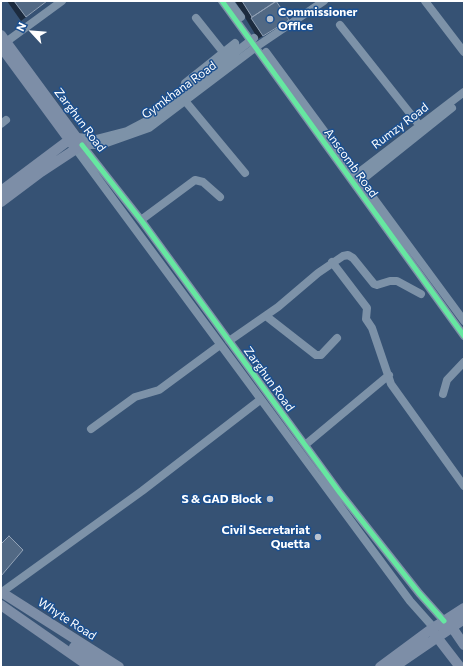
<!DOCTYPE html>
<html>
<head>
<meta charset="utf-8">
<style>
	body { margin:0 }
	#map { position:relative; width:465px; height:668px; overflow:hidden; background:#365274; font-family:Commissioner,sans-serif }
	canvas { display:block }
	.frame { position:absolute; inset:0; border:2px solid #fff; pointer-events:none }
	.north { position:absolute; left:12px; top:12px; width:40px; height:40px; -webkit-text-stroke:3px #1b4f8f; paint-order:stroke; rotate:296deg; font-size:11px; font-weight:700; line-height:16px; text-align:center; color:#fff }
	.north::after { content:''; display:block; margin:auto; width:14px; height:18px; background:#fff; clip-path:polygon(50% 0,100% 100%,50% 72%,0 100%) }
</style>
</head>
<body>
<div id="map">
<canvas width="465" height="668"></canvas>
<div class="frame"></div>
<div class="north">N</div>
</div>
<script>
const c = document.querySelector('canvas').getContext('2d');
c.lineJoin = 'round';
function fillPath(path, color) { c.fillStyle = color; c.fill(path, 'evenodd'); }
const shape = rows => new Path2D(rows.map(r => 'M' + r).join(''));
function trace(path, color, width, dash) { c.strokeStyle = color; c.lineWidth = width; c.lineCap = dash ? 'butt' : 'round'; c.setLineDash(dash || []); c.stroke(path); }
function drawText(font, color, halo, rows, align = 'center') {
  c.font = font + ' Commissioner,sans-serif'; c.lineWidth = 3; c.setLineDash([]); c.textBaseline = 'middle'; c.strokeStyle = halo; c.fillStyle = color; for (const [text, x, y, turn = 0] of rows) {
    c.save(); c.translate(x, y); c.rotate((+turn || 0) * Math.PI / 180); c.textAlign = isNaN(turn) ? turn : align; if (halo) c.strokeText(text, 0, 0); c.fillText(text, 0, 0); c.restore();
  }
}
fillPath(shape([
	[7,1,47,1,21,21],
	[235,1,277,1,276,2,288,20,258,39]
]), '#0007');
const building = shape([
	[14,1,47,1,26,17,14,1],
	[242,1,277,1,252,17,242,1],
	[276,1,289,20,263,36,251,18,276,1],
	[9,536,23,550,1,576,1,544,9,536]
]);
fillPath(building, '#526984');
trace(building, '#92a2b6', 1);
trace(shape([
	[222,1,464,336],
	[229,1,241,17],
	[425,1,464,52],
	[196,18,223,52],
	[340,25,420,126],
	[6,42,62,1],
	[266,52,464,321],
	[186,90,184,88,185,83,235,43],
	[186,102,245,173],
	[1,124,6,120],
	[77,137,96,139,127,131,148,120,254,38],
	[82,145,141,220,340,493,419,593,444,621],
	[82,145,101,145,149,128,256,47,324,1],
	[76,149,410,601,434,628],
	[353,177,464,92],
	[357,184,452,108],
	[141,220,195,180,203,182,220,197],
	[332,262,367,308,366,319,372,328,391,384,464,486],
	[266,316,316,355,321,355,337,338],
	[229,341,278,307,318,273,343,256,348,255,353,258,374,284,377,285,390,281,397,281,421,294],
	[443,394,447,380,464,362],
	[91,429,135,397,159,390,220,345],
	[305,445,389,375],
	[2,592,142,491,260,400]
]), '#7d92a8', 8);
trace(shape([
	[1,35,82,145,41,172,1,202],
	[1,47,76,149],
	[1,191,69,140,74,138],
	[1,592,119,667],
	[1,605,90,667],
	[449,623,464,645],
	[433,632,460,667],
	[74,647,104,667],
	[380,667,430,630,464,608],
	[394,667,464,619]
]), '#7d8ea7', 10);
trace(shape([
	[222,1,464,336],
	[82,145,141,220,340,493,419,593,444,621]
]), '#66e7a1', 5);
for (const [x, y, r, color] of [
	[270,19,4,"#b9c2ce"],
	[270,499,4,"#b9c2ce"],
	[318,537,4,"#b9c2ce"]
]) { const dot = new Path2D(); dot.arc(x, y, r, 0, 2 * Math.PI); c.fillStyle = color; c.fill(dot); trace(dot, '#1b4f8f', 1.5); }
drawText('bold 12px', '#fff', '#1b4f8f', [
	["Commissioner",278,12,"left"],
	["Office",278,26,"left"],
	["S & GAD Block",262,499],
	["Civil Secretariat",310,530],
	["Quetta",310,544]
], 'right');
drawText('12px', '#fff', '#1b4f8f', [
	["Gymkhana Road",179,90,-36],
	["Zarghun Road",80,120,53],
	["Rumzy Road",400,126,-37],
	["Anscomb Road",351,163,54],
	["Zarghun Road",269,379,54],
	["Whyte Road",67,619,33]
]);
</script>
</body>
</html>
